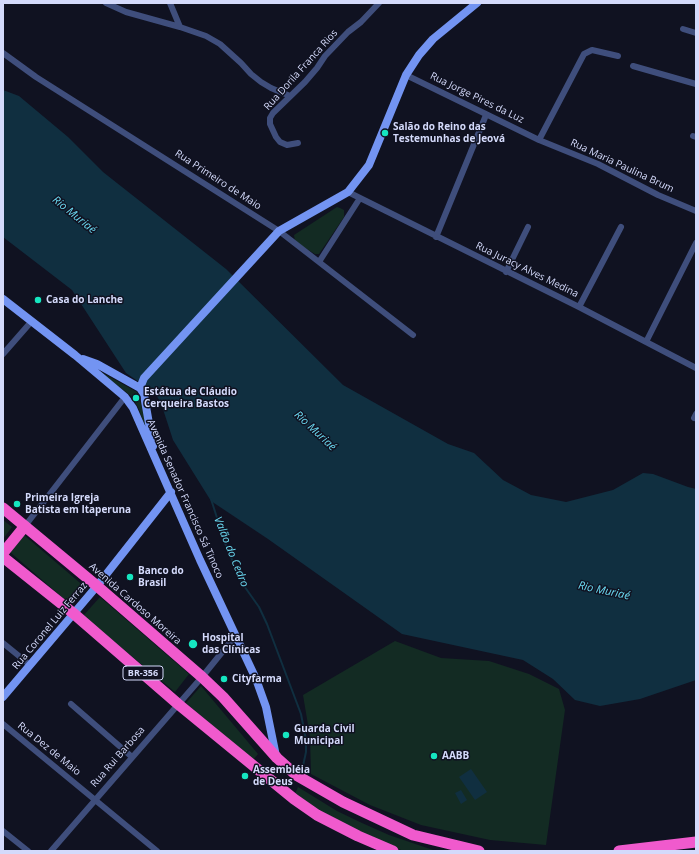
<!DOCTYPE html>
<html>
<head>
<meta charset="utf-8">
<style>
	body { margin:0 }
	#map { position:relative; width:699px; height:854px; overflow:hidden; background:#101221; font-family:"Open Sans",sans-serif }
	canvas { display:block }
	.frame { position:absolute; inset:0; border:4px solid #d4dafb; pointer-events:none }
</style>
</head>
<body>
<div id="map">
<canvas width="699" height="854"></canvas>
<div class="frame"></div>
</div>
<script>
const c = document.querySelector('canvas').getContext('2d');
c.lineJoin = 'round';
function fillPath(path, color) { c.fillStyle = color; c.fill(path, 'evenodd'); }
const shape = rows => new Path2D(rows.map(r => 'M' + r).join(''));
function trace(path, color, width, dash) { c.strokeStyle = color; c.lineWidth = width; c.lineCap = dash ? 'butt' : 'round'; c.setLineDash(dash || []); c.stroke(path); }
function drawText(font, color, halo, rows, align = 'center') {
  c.font = font + ' "Open Sans",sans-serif'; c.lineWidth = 3; c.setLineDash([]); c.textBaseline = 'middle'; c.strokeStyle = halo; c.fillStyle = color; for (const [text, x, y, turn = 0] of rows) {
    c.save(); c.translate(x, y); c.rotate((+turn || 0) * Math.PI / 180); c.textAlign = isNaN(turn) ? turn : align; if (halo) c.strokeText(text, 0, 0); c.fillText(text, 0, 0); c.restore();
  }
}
fillPath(shape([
	[337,207,340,208,344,210,344,217,319,254,315,254,295,242,294,235],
	[99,371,137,392,139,396,148,434,138,407,131,396],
	[3,520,12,527,3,539],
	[24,535,86,588,71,605,10,552],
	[100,597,189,674,175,692,83,616],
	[395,641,441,658,489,661,529,674,559,689,565,710,546,845,490,840,421,825,370,805,311,774,310,737,303,695],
	[201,686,258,754,253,760,186,703],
	[298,787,337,811,362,823,389,835,436,851,404,851,384,844,320,811,295,794]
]), '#132b23');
fillPath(shape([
	[3,90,19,96,68,137,103,172,226,269,343,385,448,444,474,453,503,480,531,495,566,502,613,490,643,473,653,474,688,487,696,489,696,680,640,699,600,706,575,700,553,679,523,660,402,634,268,539,211,501,173,440,161,403,155,393,126,373,72,290,3,237],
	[471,769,487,792,475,800,459,777],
	[461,790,467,800,461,804,455,793]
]), '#102f40');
trace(shape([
	[211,499,225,543,242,583,259,607,267,624,301,714,306,740,306,752,301,775]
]), '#102f40', 2);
trace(shape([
	[106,3,126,12,180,27],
	[170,3,180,27,206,36,220,44,241,63,251,74,261,82,271,88,290,96],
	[683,29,696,33],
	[3,53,36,77,279,231,413,335],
	[633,66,696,84],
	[406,75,539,140,598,164,658,195,696,211],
	[693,136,696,137],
	[539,140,584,54,592,50,618,56],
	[298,143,287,145,280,142,276,137,270,124,270,118,273,113,305,82,317,68,325,56,348,32,361,22,379,3],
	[348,192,579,307,696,368],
	[436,237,486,115],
	[319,262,360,198],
	[506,272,528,227],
	[579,307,621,227],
	[646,342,696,243],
	[3,354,31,322],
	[694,418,696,414],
	[25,526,125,397],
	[3,643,30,665],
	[71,704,132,757],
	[3,724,157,851],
	[3,831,28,851],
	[51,851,202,677,236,635]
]), '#3f4e7c', 6);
trace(shape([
	[3,299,75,355,125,397,133,408,200,560,256,679,266,707,276,756],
	[83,359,97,364,140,388,144,394,145,401,153,446],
	[140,388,144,378,279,231,348,192,369,165,406,75,419,55,433,39,477,3],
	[3,697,97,586,171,492]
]), '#7394f2', 8);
trace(shape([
	[3,508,97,586,202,677,223,697,277,758,296,775,343,802,413,835,479,851],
	[3,553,25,526],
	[3,557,73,613,178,704,294,799,317,815,358,836,393,851],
	[619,851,696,842]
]), '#f05acd', 11);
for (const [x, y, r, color] of [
	[385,133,4,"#15e6c0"],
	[38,300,4,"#15e6c0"],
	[136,398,4,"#15e6c0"],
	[17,504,4,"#15e6c0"],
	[130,577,4,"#15e6c0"],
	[193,644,5,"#15e6c0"],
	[224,679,4,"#15e6c0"],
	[286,735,4,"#15e6c0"],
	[434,756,4,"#15e6c0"],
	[245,776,4,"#15e6c0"]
]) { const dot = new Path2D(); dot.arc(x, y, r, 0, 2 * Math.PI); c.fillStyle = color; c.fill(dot); trace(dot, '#101221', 1.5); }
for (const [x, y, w] of [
	[143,673,40]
]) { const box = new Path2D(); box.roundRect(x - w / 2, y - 7, w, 14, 3); c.fillStyle = '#101221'; c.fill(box); trace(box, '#d4dafb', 1); }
drawText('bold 9px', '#d4dafb', null, [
	["BR-356",143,673]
]);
drawText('10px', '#d4dafb', '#101221', [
	["Rua Dorila Franca Rios",301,70,-48],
	["Rua Jorge Pires da Luz",477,98,26],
	["Rua Maria Paulina Brum",622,166,25],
	["Rua Primeiro de Maio",218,180,33],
	["Rua Juracy Alves Medina",527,270,26],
	["Avenida Senador Francisco Sá Tinoco",185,499,66],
	["Avenida Cardoso Moreira",135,604,41],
	["Rua Coronel Luiz Ferraz",50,626,-50],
	["Rua Dez de Maio",49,749,39],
	["Rua Rui Barbosa",118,757,-49]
]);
drawText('bold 10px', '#d4dafb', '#101221', [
	["Salão do Reino das",393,127],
	["Testemunhas de Jeová",393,139],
	["Casa do Lanche",46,300],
	["Estátua de Cláudio",144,392],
	["Cerqueira Bastos",144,404],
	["Primeira Igreja",25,498],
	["Batista em Itaperuna",25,510],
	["Banco do",138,571],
	["Brasil",138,583],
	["Hospital",202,638],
	["das Clínicas",202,650],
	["Cityfarma",232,679],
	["Guarda Civil",294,729],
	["Municipal",294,741],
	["AABB",442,756],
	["Assembléia",253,770],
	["de Deus",253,782]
], 'left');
drawText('italic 11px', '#6bdaf2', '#101221', [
	["Rio Muriaé",74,215,39],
	["Rio Muriaé",315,431,43],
	["Valão do Cedro",231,552,68],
	["Rio Muriaé",604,591,12]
]);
</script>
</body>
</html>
